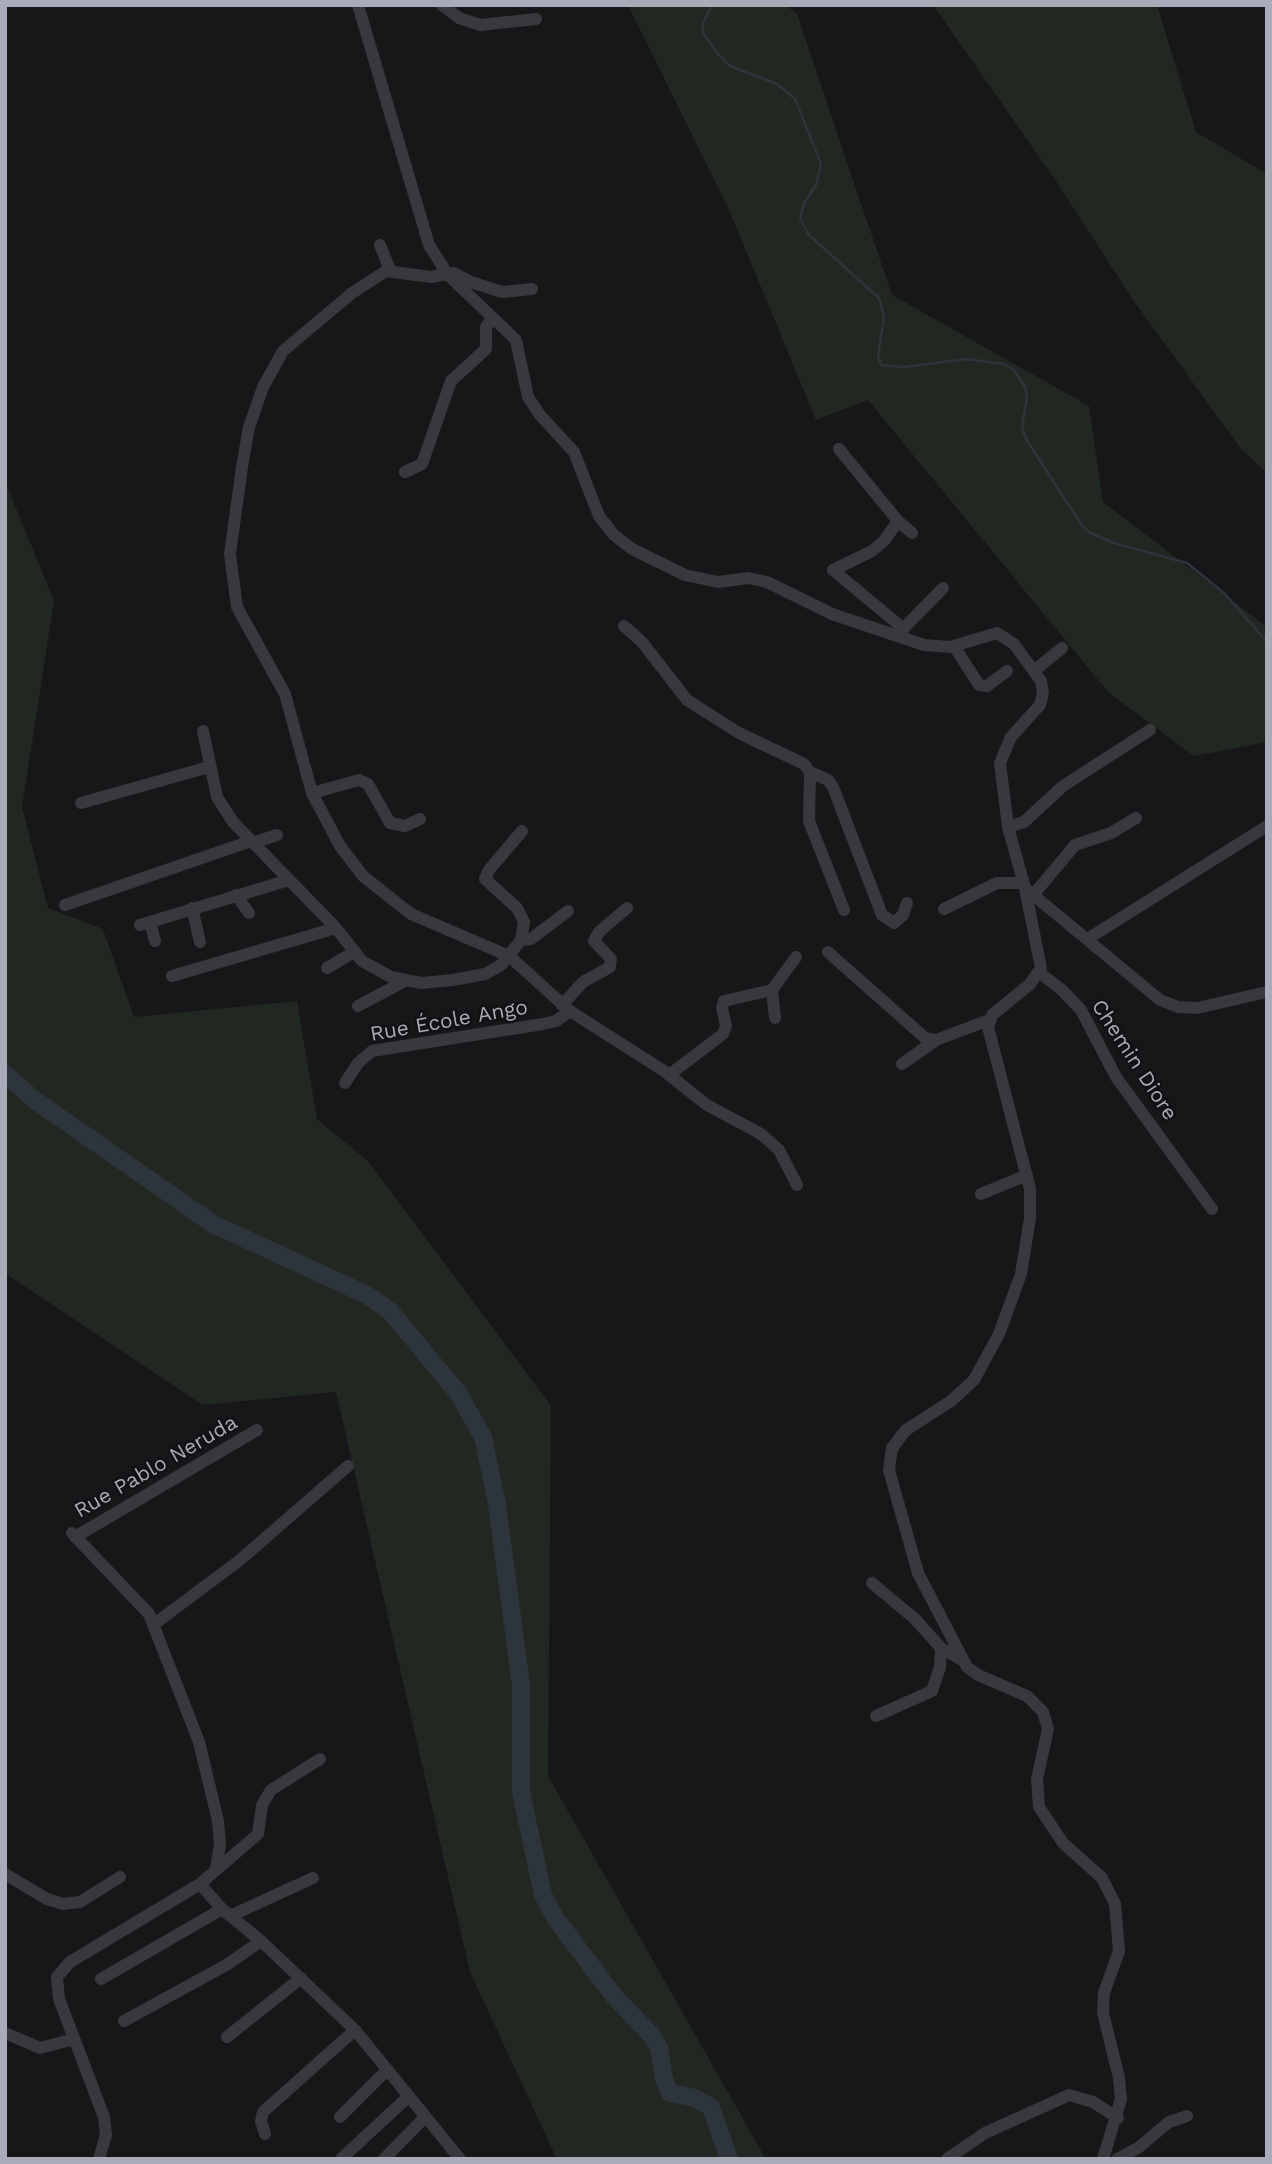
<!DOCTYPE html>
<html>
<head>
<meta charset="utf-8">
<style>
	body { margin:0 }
	#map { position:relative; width:1272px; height:2164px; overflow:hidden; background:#171618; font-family:"Work Sans",sans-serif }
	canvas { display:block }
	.frame { position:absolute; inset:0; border:7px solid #a9acb8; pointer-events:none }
</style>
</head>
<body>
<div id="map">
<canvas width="1272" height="2164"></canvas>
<div class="frame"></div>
</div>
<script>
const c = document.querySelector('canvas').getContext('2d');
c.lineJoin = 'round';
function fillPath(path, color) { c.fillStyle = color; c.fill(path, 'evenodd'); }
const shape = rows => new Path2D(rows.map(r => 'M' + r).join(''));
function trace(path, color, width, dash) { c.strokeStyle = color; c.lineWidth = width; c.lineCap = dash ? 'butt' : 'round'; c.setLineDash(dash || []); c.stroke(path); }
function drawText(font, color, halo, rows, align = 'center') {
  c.font = font + ' "Work Sans",sans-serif'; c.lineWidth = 5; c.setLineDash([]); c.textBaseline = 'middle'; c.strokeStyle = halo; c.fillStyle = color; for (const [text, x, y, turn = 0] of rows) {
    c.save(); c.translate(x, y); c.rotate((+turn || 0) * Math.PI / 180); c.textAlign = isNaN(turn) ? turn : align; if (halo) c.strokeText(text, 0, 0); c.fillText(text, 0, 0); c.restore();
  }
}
fillPath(shape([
	[628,5,786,5,797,14,892,295,1089,406,1103,502,1267,627,1267,742,1194,756,1108,692,868,400,816,420,729,210],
	[933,5,1157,5,1196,132,1267,174,1267,473,1241,449,1133,300,1058,184],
	[5,481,54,601,22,807,48,908,103,929,134,1017,297,1001,317,1119,369,1162,551,1406,548,1776,766,2159,558,2159,555,2155,470,1972,336,1392,203,1405,5,1273]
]), '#212822');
trace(shape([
	[712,5,703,23,703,33,718,54,730,66,777,84,795,99,821,164,816,185,804,203,800,219,809,235,879,298,884,317,878,356,881,365,904,367,966,359,1004,364,1014,370,1025,387,1027,397,1022,427,1026,439,1081,524,1089,532,1114,543,1187,563,1224,593,1267,642]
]), '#2d343c', 2.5);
trace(shape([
	[5,1074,36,1101,213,1224,367,1295,390,1311,458,1393,483,1437,497,1504,521,1685,521,1792,543,1895,556,1919,614,1996,652,2036,659,2047,664,2079,670,2093,695,2098,711,2107,729,2159]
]), '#2d343c', 18);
trace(shape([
	[358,5,429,245,448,275,516,340,528,397,540,415,574,452,599,516,614,535,632,549,685,575,718,582,748,578,767,582,832,614,924,645,950,647,997,633,1014,644,1041,681,1043,693,1040,705,1011,737,1000,763,1008,827,1025,888,1041,968,1030,984,992,1015,988,1027,1030,1189,1030,1218,1021,1274,999,1334,974,1380,951,1401,906,1430,892,1448,889,1470,918,1573,967,1667,978,1675,1027,1696,1043,1712,1048,1729,1037,1779,1039,1807,1063,1843,1102,1878,1115,1904,1119,1951,1104,1993,1103,2013,1119,2078,1121,2099,1103,2159],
	[442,5,459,18,480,25,536,19],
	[380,245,390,270],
	[532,289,502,292,471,282,454,273,431,277,386,271,352,293,283,351,263,387,249,427,242,467,230,554,237,607,285,694,312,793,340,846,363,876,411,914,509,956,570,1011,664,1071,707,1105,761,1134,779,1150,797,1185],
	[839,449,898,521,884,541,872,551,833,570,904,629],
	[405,472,422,464,451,381,486,349,486,327,492,318],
	[898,521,912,533],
	[624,626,642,642,687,700,739,733,804,764,810,772,828,780,833,787,882,915,894,923,903,915,907,903],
	[899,633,943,588],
	[954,646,979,685,987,686,1007,671],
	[1035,670,1062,648],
	[203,731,217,797,233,822,336,928,362,961,391,977,421,983,453,980,485,974,501,965,521,940,524,922,517,908,485,879,489,870,522,831],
	[810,772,809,821,844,910],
	[312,793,359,780,368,784,390,823,405,826,420,819],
	[81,803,209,767],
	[1008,827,1024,822,1063,786,1150,730],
	[252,843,277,835],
	[1025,888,1160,1000,1178,1007,1197,1008,1267,992],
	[1034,894,1075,845,1111,833,1136,818],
	[236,895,249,913],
	[65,905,251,841],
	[192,908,200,942],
	[944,909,997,883,1023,883],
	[150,922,155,941],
	[140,925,289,880],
	[1089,938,1267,826],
	[521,940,531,939,568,911],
	[828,952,925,1038,936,1040,989,1020],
	[327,968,354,952],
	[1040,973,1062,990,1081,1010,1116,1077,1212,1209],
	[172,976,336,928],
	[772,990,775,1018],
	[562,1005,583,982,610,967,611,959,594,941,599,932,627,908],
	[358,1006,405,981],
	[902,1064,936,1040],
	[669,1075,723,1034,726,1026,722,1008,724,1001,772,990,796,957],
	[345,1083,358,1063,372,1051,543,1024,556,1021,570,1011],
	[981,1194,1027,1175],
	[72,1533,149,1614,199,1742,218,1821,220,1844,216,1869],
	[75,1537,257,1430],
	[872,1583,915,1619,941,1648,964,1661],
	[153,1625,240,1560,348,1466],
	[876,1716,932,1691,940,1667,941,1648],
	[5,1874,47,1899,63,1904,80,1902,120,1877],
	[200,1884,258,1834,262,1805,271,1790,320,1759],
	[230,1916,313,1878],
	[101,1979,222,1909],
	[124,2021,228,1964,261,1941],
	[5,2033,40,2048,74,2039],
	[227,2037,301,1978],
	[340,2117,387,2070],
	[265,2134,261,2121,263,2112,355,2030],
	[99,2159,106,2135,104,2117,59,1999,57,1977,70,1962,200,1884,222,1909,261,1941,355,2030,460,2159],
	[341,2159,408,2097],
	[384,2159,424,2118],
	[947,2159,985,2133,1069,2095,1093,2102,1118,2118],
	[1117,2159,1138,2148,1169,2122,1187,2116]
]), '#38383d', 12);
drawText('21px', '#a9acb8', '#121113', [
	["Rue École Ango",449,1021,-10],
	["Chemin Diore",1134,1060,57],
	["Rue Pablo Neruda",156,1467,-30]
]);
</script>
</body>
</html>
